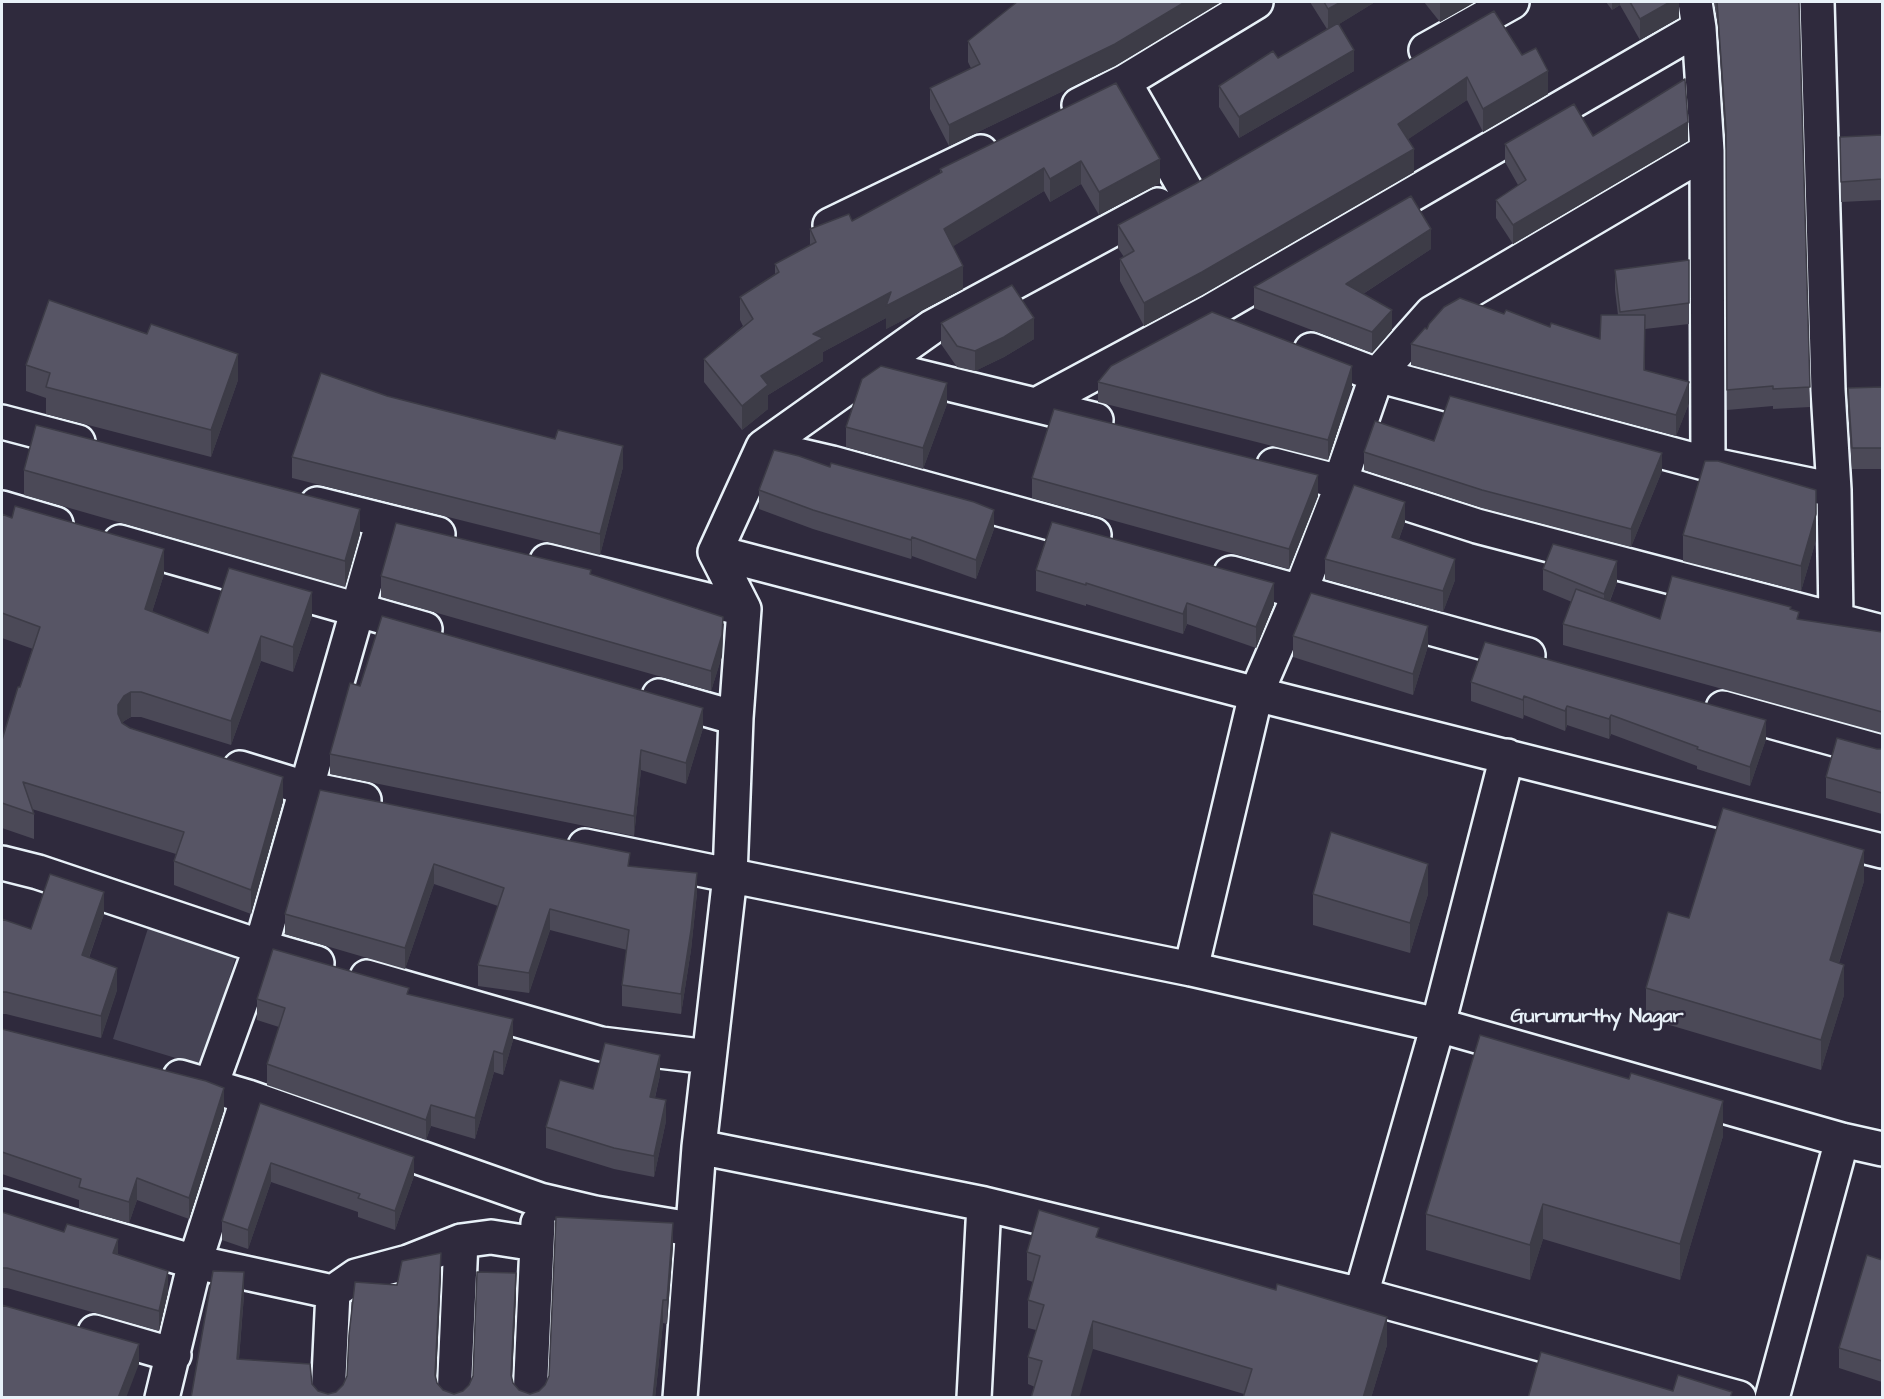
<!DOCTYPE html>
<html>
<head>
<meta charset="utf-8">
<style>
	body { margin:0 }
	#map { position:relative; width:1884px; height:1399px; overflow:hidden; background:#2f2a3d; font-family:"Architects Daughter",sans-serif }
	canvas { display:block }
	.frame { position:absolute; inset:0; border:3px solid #e8f1f8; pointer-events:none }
</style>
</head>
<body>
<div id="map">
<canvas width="1884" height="1399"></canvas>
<div class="frame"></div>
</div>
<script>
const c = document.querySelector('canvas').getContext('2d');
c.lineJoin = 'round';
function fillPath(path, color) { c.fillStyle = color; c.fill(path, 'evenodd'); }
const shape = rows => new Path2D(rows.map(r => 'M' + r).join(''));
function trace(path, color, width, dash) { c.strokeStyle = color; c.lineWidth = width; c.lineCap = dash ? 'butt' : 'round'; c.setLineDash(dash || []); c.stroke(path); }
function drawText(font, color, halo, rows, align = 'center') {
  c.font = font + ' "Architects Daughter",sans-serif'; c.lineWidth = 5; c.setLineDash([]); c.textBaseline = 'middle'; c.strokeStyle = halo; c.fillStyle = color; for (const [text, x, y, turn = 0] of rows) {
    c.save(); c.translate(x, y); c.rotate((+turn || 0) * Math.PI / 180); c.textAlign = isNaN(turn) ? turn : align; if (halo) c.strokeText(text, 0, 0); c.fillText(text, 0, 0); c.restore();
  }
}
fillPath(shape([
	[149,925,237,953,202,1066,113,1039]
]), '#464455');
const minor = shape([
	[1695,2,1699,28,1707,151,1708,464],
	[1817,2,1828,390,1834,490,1836,620],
	[1426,50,1512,2],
	[1124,82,1186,190],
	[1079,105,1124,82,1256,2],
	[830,225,981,152],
	[1311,350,1377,375,1708,464,1834,490],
	[904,373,1096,420],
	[1036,405,1211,311,1699,28],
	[2,422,78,442],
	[763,447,832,463,1094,535],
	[1274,465,1340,482,1477,526,1882,632],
	[317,504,438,534],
	[2,508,56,524],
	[120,542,425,629],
	[715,552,1256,694,1882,851],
	[547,561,744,609],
	[1231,573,1528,655],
	[659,696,736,718],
	[1723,708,1882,752],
	[240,768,305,788,364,800],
	[585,846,1191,969,1438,1025,1842,1140,1882,1149],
	[2,863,38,872,261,947,317,963],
	[1191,969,1256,694,1300,592,1336,500,1340,482,1377,375,1432,313,1707,151],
	[367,977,601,1044,709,1057],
	[180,1077,248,1097,540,1200,595,1213,690,1229],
	[211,1085,261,947,383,521],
	[699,1147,984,1204,1361,1295,1739,1398],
	[2,1206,195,1262,333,1292,356,1276,408,1262,461,1241,491,1237,536,1244],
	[1361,1295,1438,1025,1507,756],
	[95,1332,174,1355],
	[162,1398,195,1262,248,1097],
	[328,1398,333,1292],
	[454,1398,461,1241],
	[530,1398,538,1223],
	[680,1398,699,1147,730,876,736,718,744,609,715,552,763,447,932,327,1158,205],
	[974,1398,984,1204],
	[1772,1398,1842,1140]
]);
trace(minor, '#e8f1f8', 38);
trace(minor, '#2f2a3d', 33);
fillPath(shape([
	[1017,2,1221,2,1115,66,949,146,930,109,930,88,971,68,968,62,968,41],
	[1310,2,1375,2,1339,24,1354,71,1239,138,1219,107,1219,86,1278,58,1327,29],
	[1424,2,1475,2,1440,22],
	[1606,2,1679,2,1679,18,1640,40,1620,5,1612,10],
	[1714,2,1799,2,1810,407,1773,409,1773,406,1727,410,1726,150,1718,25],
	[1522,55,1548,94,1483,132,1467,100,1408,139,1414,172,1202,295,1144,326,1120,281,1120,259,1124,257,1118,248,1118,225,1195,184],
	[1116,83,1160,183,1099,215,1081,184,1050,202,1044,191,953,246,963,289,886,329,886,318,823,352,823,361,768,395,768,409,742,430,704,382,704,359,743,326,740,320,740,297,775,275,775,264,810,245,810,229,852,221,940,173,940,169],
	[1882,135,1882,200,1841,202,1840,137],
	[1593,136,1688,141,1513,244,1496,218,1496,200,1518,185,1505,162,1505,144],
	[1431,249,1363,294,1392,330,1372,353,1254,308,1254,287],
	[1689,260,1689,324,1645,329,1645,370,1689,403,1676,436,1411,365,1411,344,1427,329,1504,314,1550,327,1600,339,1618,315,1615,290,1615,270],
	[941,323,1034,339,1004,357,975,371,957,367,941,344],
	[26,365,238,380,211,457,46,414,46,398,26,391],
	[1098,382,1352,386,1328,460,1098,402],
	[1882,387,1882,469,1852,469,1848,408,1848,388],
	[387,396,623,467,600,555,292,478,292,457],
	[947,404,923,469,846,447,846,427],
	[1434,441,1662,471,1631,547,1482,508,1364,470,1364,452],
	[24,470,360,534,345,587,24,495],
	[1032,478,1318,496,1289,569,1032,498],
	[759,490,994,529,976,579,912,556,911,559,813,529,759,509],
	[2,514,164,574,152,612,208,633,312,616,293,672,261,661,231,745,141,717,131,717,124,721,122,723,130,728,283,801,251,914,174,885,174,861,176,854,32,809,34,814,34,839,2,828,2,740,33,649,2,638],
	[1405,522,1399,539,1455,580,1443,612,1325,579,1325,559],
	[1683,535,1816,540,1801,591,1683,561],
	[1543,569,1617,582,1610,601,1660,619,1791,609,1799,620,1882,632,1882,733,1563,645,1563,624,1572,602,1543,590],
	[1036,570,1274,604,1256,648,1187,624,1183,634,1086,604,1086,606,1036,591],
	[381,576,723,637,722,656,711,691,381,597],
	[1293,636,1428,646,1413,695,1293,657],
	[1471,682,1766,739,1750,786,1697,769,1697,766,1611,734,1609,739,1567,725,1565,731,1524,715,1523,719,1471,701],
	[360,686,703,728,686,784,641,770,634,836,330,774,330,754],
	[1877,749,1882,749,1882,814,1826,798,1826,777],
	[320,790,630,866,697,893,691,950,681,1014,622,1006,622,985,627,950,550,930,529,993,478,986,478,965,498,906,434,884,405,969,285,934,285,914],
	[1864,881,1839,963,1844,995,1821,1070,1646,1018,1646,988,1689,918],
	[1313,894,1428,894,1410,953,1313,925],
	[104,914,89,958,117,990,101,1038,6,1014,2,1014,2,919,31,929],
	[409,994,513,1040,503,1075,494,1072,475,1139,431,1126,426,1140,267,1085,267,1064,279,1027,257,1020,257,999],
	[2,1029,224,1110,189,1219,137,1200,129,1223,79,1209,79,1200,2,1174],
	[660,1075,655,1098,666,1121,654,1177,614,1169,546,1148,546,1127,593,1089],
	[260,1103,414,1176,395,1230,358,1217,358,1212,271,1182,248,1249,222,1240,222,1221],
	[1723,1136,1680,1280,1543,1239,1530,1280,1426,1250,1426,1214],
	[2,1212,118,1255,168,1292,159,1331,7,1288,2,1288],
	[1099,1238,1387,1345,1371,1398,1243,1398,1244,1394,1093,1349,1035,1387,1028,1384,1028,1357,1036,1330,1028,1328,1028,1300,1033,1282,1027,1280,1027,1252],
	[673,1246,667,1324,663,1323,655,1398,191,1398,244,1295,239,1359,312,1384,318,1391,328,1394,336,1392,343,1385,397,1285,441,1276,436,1378,437,1383,443,1390,454,1394,463,1391,469,1385,516,1296,512,1379,513,1383,519,1390,530,1394,539,1391],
	[1882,1260,1882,1382,1839,1368,1839,1348]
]), '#4b4957');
fillPath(shape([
	[1185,2,1221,2,1115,66,949,146,949,125],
	[1341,2,1375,2,1328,31,1328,9],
	[1440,2,1475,2,1440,22],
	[1612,2,1620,2,1620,5,1612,10],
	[1670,2,1679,2,1679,18,1640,40,1640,19],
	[1354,50,1354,71,1239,138,1239,117],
	[1548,71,1548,94,1483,132,1483,109],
	[1467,77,1467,100,1398,146,1398,124],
	[1688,122,1688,141,1513,244,1513,225],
	[1414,149,1414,172,1202,295,1144,326,1144,303],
	[1160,159,1160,183,1099,215,1099,192],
	[1081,161,1081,184,1050,202,1050,179],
	[1044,168,1044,191,944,252,944,229],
	[1431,229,1431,249,1346,305,1346,284],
	[963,266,963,289,886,329,886,318,823,352,823,361,768,395,768,409,742,430,742,406,761,376,813,334,891,292],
	[1392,310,1392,330,1372,353,1372,332],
	[1034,318,1034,339,1004,357,975,371,975,351],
	[238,354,238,380,211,457,211,430],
	[1352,366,1352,386,1328,460,1328,440],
	[1689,382,1689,403,1676,436,1676,415],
	[947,383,947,404,923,469,923,448],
	[623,446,623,467,600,555,600,534],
	[1662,453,1662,471,1631,547,1631,529],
	[1318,475,1318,496,1289,569,1289,549],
	[1405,502,1405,522,1392,557,1392,537],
	[360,509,360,534,345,587,345,561],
	[994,510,994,529,976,579,976,560],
	[1816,514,1816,540,1801,591,1801,566],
	[912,537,912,556,911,559,911,540],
	[164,549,164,574,145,634,145,609],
	[1455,559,1455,580,1443,612,1443,591],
	[1617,561,1617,582,1604,615,1604,594],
	[1274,583,1274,604,1256,648,1256,627],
	[312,592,312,616,293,672,293,647],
	[1187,603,1187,624,1183,634,1183,614],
	[723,617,722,656,711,691,711,671],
	[1428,626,1428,646,1413,695,1413,674],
	[261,636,261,661,231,745,231,721],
	[131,692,131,717,124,721,118,730,118,705,124,696],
	[1524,696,1524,715,1523,719,1523,700],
	[1567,706,1567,725,1565,731,1565,711],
	[703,708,703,728,686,784,686,763],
	[1611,715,1611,734,1609,739,1609,719],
	[1766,720,1766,739,1750,786,1750,767],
	[641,750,641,770,634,836,634,816],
	[283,777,283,801,251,914,251,890],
	[1864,850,1864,881,1830,991,1830,960],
	[434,864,434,884,405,969,405,948],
	[1428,864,1428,894,1410,953,1410,923],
	[697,873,697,893,691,950,681,1014,681,994],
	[104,892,104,914,82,977,82,955],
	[550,909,550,930,529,993,529,973],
	[1844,965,1844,995,1821,1070,1821,1040],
	[117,968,117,990,101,1038,101,1016],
	[513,1019,513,1040,503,1075,503,1054],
	[494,1051,494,1072,475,1139,475,1118],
	[660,1055,660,1075,650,1118,650,1097],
	[224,1088,224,1110,189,1219,189,1198],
	[666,1100,666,1121,654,1177,654,1156],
	[1723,1101,1723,1136,1680,1280,1680,1244],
	[431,1105,431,1126,426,1140,426,1120],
	[414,1157,414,1176,395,1230,395,1211],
	[271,1163,271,1182,248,1249,248,1230],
	[137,1178,137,1200,129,1223,129,1202],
	[1543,1204,1543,1239,1530,1280,1530,1245],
	[673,1223,673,1246,667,1324,667,1300],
	[118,1239,118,1259,113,1253],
	[441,1253,441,1276,435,1398,435,1375],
	[168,1271,168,1292,159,1331,159,1311],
	[244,1272,244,1295,237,1382,237,1359],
	[516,1273,516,1296,511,1398,511,1375],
	[663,1300,663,1323,655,1398,653,1398],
	[1387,1317,1387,1345,1371,1398,1363,1398],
	[1093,1321,1093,1349,1079,1398,1071,1398],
	[139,1344,139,1364,126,1398,118,1398]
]), '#3d3c47');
const building = shape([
	[1017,2,1185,2,1115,44,949,125,930,88,980,64,968,41,1017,2],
	[1324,2,1341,2,1328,9,1324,2],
	[1630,2,1670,2,1640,19,1630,2],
	[1717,2,1799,2,1810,387,1773,389,1773,386,1727,390,1726,130,1717,2],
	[1494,11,1522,55,1536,48,1548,71,1483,109,1467,77,1398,124,1414,149,1202,272,1144,303,1120,259,1134,251,1118,225,1195,184,1494,11],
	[1338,23,1354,50,1239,117,1219,86,1273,51,1278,58,1338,23],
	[1685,79,1688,122,1513,225,1496,200,1526,180,1505,144,1574,104,1593,136,1685,79],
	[1116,83,1160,159,1099,192,1081,161,1050,179,1044,168,944,229,963,266,886,306,891,292,813,334,823,338,761,376,768,385,742,406,704,359,753,319,740,297,779,272,775,264,816,242,810,229,849,214,852,221,942,172,940,169,1116,83],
	[1882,135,1882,179,1841,182,1840,137,1882,135],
	[1411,196,1431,229,1346,284,1392,310,1372,332,1254,287,1411,196],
	[1689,260,1689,303,1620,312,1615,270,1689,260],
	[1012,285,1034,318,1004,337,975,351,957,346,941,323,1012,285],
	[1460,298,1504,314,1506,310,1550,327,1551,323,1600,339,1601,315,1645,315,1644,370,1689,382,1676,415,1411,344,1425,328,1427,329,1429,324,1444,307,1460,298],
	[49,300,147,334,151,324,238,354,211,430,46,387,50,373,26,365,49,300],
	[1212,312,1352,366,1328,440,1098,382,1111,366,1212,312],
	[881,366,947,383,923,448,846,427,862,379,881,366],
	[321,373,387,396,555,439,558,430,623,446,600,534,292,457,321,373],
	[1882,387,1882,448,1852,448,1848,388,1882,387],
	[1450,396,1662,453,1631,529,1482,490,1364,452,1375,421,1434,441,1450,396],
	[1054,409,1318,475,1289,549,1032,478,1054,409],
	[36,425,360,509,345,561,24,470,36,425],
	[774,450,799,456,830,467,831,463,974,502,994,510,976,560,912,537,911,540,813,510,759,490,774,450],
	[1705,461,1718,461,1816,490,1816,514,1801,566,1683,535,1705,461],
	[1354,485,1405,502,1392,537,1455,559,1443,591,1325,559,1354,485],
	[15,506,164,549,145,609,208,633,229,568,312,592,293,647,261,636,231,721,141,692,131,692,124,696,118,705,118,714,122,723,130,728,283,777,251,890,174,861,184,832,23,782,34,814,2,803,2,740,18,687,20,687,40,627,2,613,2,514,12,518,15,506],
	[1052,522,1274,583,1256,627,1187,603,1183,614,1086,583,1086,585,1036,570,1052,522],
	[396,523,591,570,590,574,723,617,722,635,711,671,381,576,396,523],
	[1553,544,1617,561,1604,594,1543,569,1553,544],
	[1672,576,1791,607,1790,609,1799,612,1797,619,1882,632,1882,712,1563,624,1576,589,1660,619,1672,576],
	[1311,593,1428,626,1413,674,1293,636,1311,593],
	[382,616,703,708,686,763,641,750,634,816,330,754,350,683,360,686,382,616],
	[1485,642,1766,720,1750,767,1697,749,1698,747,1611,715,1609,719,1567,706,1565,711,1524,696,1523,700,1471,682,1485,642],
	[1837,738,1877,749,1882,749,1882,793,1826,777,1837,738],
	[320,790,630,853,628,866,697,873,691,930,681,994,622,985,629,930,550,909,529,973,478,965,504,888,434,864,405,948,285,914,320,790],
	[1723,808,1864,850,1830,960,1844,965,1821,1040,1646,988,1668,912,1689,918,1723,808],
	[1331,832,1428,864,1410,923,1313,894,1331,832],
	[50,874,104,892,82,955,117,968,101,1016,6,992,2,992,2,919,31,929,50,874],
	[273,949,409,988,407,994,513,1019,503,1054,494,1051,475,1118,431,1105,426,1120,267,1064,285,1008,257,999,273,949],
	[2,1029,206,1081,224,1088,189,1198,137,1178,129,1202,79,1187,81,1179,2,1152,2,1029],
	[1480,1035,1629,1079,1631,1073,1723,1101,1680,1244,1543,1204,1530,1245,1426,1214,1480,1035],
	[605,1043,660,1055,650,1097,666,1100,654,1156,614,1148,546,1127,560,1080,593,1089,605,1043],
	[260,1103,414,1157,395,1211,358,1198,360,1194,271,1163,248,1230,222,1221,260,1103],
	[1039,1210,1099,1228,1096,1237,1276,1290,1277,1284,1387,1317,1363,1398,1243,1398,1252,1369,1093,1321,1071,1398,1031,1398,1042,1361,1028,1357,1044,1305,1028,1300,1040,1256,1027,1252,1039,1210],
	[2,1212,64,1232,67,1224,118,1239,113,1253,168,1271,159,1311,7,1268,2,1268,2,1212],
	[556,1217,673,1223,667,1300,663,1300,653,1398,191,1398,213,1271,244,1272,237,1359,310,1364,312,1384,318,1391,328,1394,336,1392,343,1385,347,1376,349,1335,355,1282,397,1285,402,1261,441,1253,435,1375,437,1383,443,1390,454,1394,463,1391,469,1385,473,1376,477,1272,516,1273,511,1375,513,1383,519,1390,530,1394,539,1391,545,1385,549,1376,556,1217],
	[1867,1255,1882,1260,1882,1361,1839,1348,1867,1255],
	[2,1305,139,1344,118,1398,2,1398,2,1305],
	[1541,1352,1673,1391,1678,1375,1732,1392,1730,1398,1528,1398,1541,1352]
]);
fillPath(building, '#575565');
trace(building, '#3d3c47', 1.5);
drawText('bold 20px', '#e8f1f8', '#2f2a3d', [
	["Gurumurthy Nagar",1597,1018]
]);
</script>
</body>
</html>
